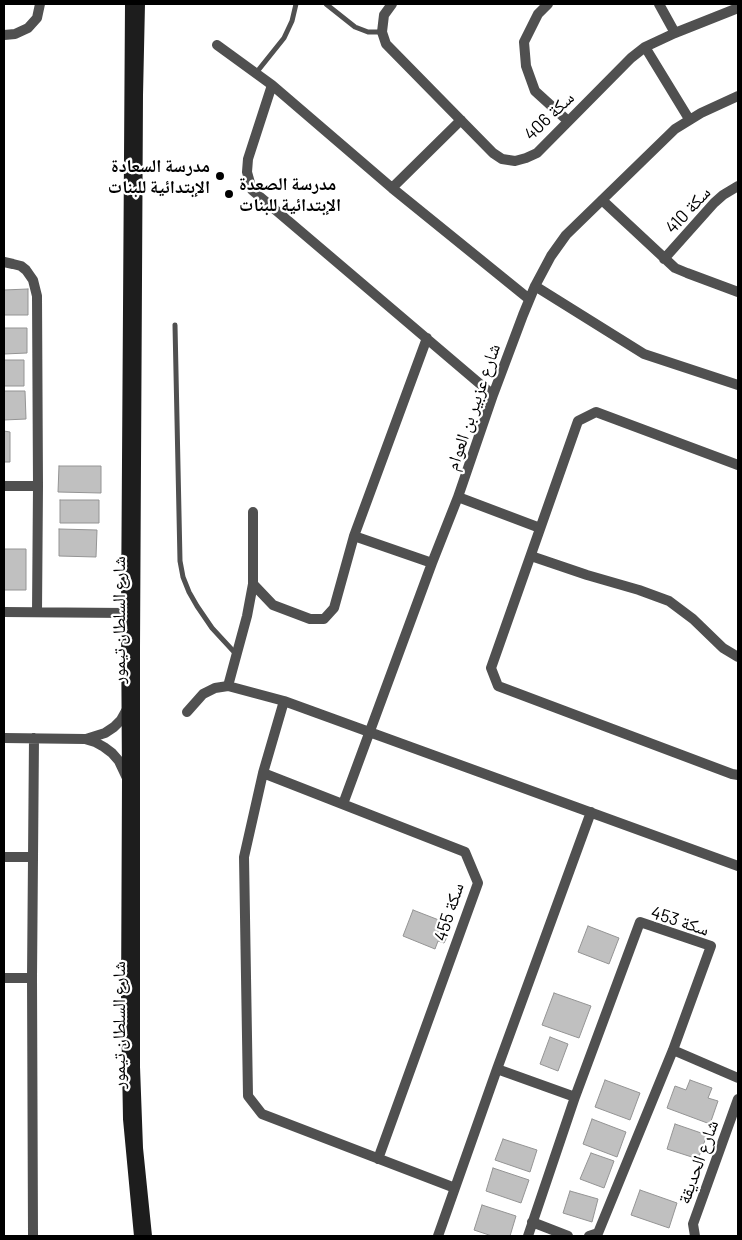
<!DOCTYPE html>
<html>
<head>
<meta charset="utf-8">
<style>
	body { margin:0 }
	#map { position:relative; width:742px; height:1240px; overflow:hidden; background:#fff; font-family:Barlow,sans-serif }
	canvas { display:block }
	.frame { position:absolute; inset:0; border:5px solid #000; pointer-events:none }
</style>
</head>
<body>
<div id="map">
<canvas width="742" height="1240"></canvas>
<div class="frame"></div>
</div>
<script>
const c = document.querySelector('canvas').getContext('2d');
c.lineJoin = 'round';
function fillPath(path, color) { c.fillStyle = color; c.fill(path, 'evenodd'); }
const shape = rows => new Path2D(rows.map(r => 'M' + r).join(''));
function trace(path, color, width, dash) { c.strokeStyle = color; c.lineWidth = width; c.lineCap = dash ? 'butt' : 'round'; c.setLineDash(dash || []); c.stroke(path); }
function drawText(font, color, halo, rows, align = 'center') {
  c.font = font + ' Barlow,"Noto Naskh Arabic",sans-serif'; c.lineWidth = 4.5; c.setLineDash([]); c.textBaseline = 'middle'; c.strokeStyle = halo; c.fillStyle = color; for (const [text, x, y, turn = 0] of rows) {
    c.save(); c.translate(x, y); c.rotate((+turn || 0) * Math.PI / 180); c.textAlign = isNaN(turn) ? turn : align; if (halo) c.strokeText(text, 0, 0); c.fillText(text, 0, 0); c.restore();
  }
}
const building = shape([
	[28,289,28,315,4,315,4,290,28,289],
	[4,328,27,328,27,353,4,354,4,328],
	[4,360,24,360,24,386,4,386,4,360],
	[4,391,25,391,26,419,4,420,4,391],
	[4,431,10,432,10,462,4,462,4,431],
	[59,466,101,466,101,493,58,492,59,466],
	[60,500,99,500,99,523,60,523,60,500],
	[59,529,97,530,96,557,59,556,59,529],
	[4,549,26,549,26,590,4,590,4,549],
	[413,910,444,922,440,932,448,935,444,943,438,941,435,949,403,936,413,910],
	[588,926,619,938,609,964,578,952,588,926],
	[554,993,591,1006,579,1038,542,1025,554,993],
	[550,1037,568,1044,558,1071,540,1064,550,1037],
	[605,1080,640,1093,630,1120,595,1107,605,1080],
	[690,1080,712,1088,708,1098,718,1101,710,1124,667,1108,675,1086,686,1090,690,1080],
	[592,1119,626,1132,617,1157,583,1144,592,1119],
	[675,1124,707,1135,698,1159,667,1149,675,1124],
	[503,1139,537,1150,530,1172,495,1160,503,1139],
	[591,1153,614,1161,604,1188,580,1179,591,1153],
	[493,1168,529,1180,521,1203,486,1191,493,1168],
	[640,1190,677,1203,669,1228,631,1215,640,1190],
	[570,1191,598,1199,592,1222,563,1213,570,1191],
	[482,1205,516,1216,510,1236,492,1236,474,1230,482,1205]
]);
fillPath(building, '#c0c0c0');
trace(building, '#949494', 1);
trace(shape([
	[326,4,355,27,368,32,382,32],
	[256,73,284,38,292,21,296,4],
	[175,325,180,561,183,577,189,592,197,606,212,628,236,654]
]), '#505050', 5);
trace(shape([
	[392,4,384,15,382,32,386,44,493,153,502,159,515,161,526,158,537,153,631,58,645,47,675,33,738,8],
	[548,4,538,14,524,42,526,66,535,91,568,121],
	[659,4,675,33],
	[4,35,15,34,28,28,37,18,40,4],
	[217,45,272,85,392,188,529,299],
	[645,47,689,119],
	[272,85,248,159,247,172,252,190,493,395],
	[392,188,461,120],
	[602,200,675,268,687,273,738,292],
	[664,259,714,203,723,195,738,186],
	[4,262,13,264,21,266,26,270,33,280,37,296,38,486,37,612],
	[535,286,644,354,738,385],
	[738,465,596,412,578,421,491,668,498,686,732,774,738,775],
	[4,486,38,486],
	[458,497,540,528],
	[253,512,253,584,273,605,310,619,324,619,334,608,354,536,427,338],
	[354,536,432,563],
	[531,556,587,575,639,590,669,601,693,619,723,648,738,657],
	[4,612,126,613],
	[228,686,247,616,253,584],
	[284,701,263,773,244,857,248,1096,262,1114,455,1188],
	[187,712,203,694,215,688,228,686,284,701,738,866],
	[4,738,85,739,95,742,104,747,112,753,119,761,127,778],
	[86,739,105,733,114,727,121,720,126,711],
	[263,773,465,852,478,883,378,1159],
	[343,804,432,563,458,497,493,395,523,315,535,286,551,256,566,235,675,129,701,113,738,96],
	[4,857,33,857],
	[4,978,32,978],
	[673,1050,738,1078],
	[497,1069,575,1097],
	[532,1222,568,1236],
	[33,1236,32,978,34,738],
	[438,1236,497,1069,591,812],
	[528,1236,575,1097,640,922,711,946,673,1050,598,1233,589,1236],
	[695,1236,693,1224,738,1099]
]), '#505050', 10);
trace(shape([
	[130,4,126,613,127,779,126,1007,128,1119,139,1236],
	[140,4,138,95,135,647,135,1067,138,1148,147,1236]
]), '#1d1d1d', 10);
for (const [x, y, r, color] of [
	[220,176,5,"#000"],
	[229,194,5,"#000"]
]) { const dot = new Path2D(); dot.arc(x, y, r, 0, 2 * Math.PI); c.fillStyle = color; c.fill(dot); trace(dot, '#fff', 2); }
drawText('18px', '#000', '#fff', [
	["سكة 406",549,116,-44],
	["سكة 410",688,210,-47],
	["شارع عزبير بن العوام",473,407,-71],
	["شارع السلطان تيمور",119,620,-90],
	["سكة 455",449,912,-72],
	["سكة 453",680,921,18],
	["شارع السلطان تيمور",119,1025,-90],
	["شارع الحديقة",698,1162,-70]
]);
drawText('bold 18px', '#000', '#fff', [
	["مدرسة السعادة",210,166],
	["الإبتدائية للبنات",210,187],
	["مدرسة الصعدة",239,184,"left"],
	["الإبتدائية للبنات",239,205,"left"]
], 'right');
</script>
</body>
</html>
